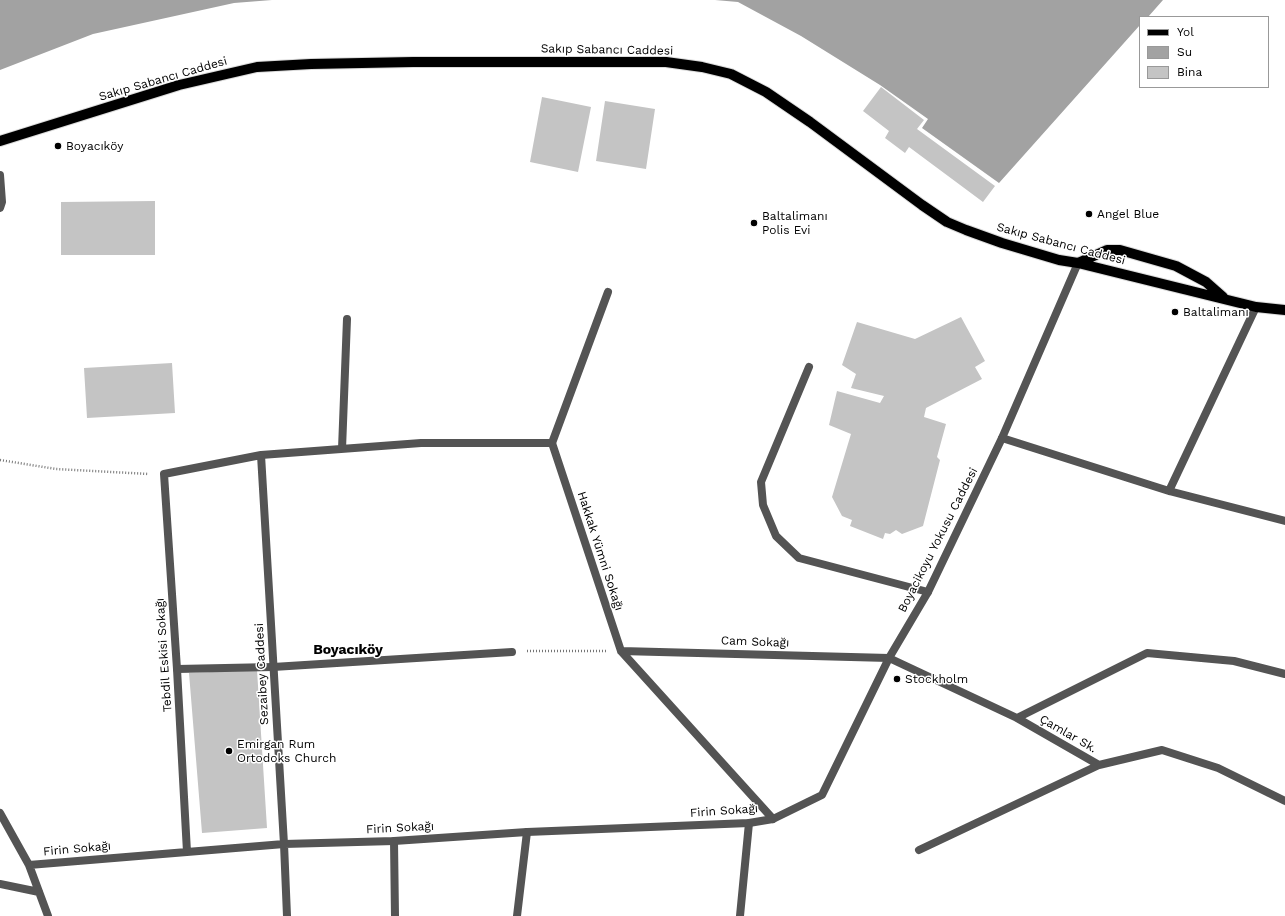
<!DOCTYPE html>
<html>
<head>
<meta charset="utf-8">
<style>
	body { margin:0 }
	#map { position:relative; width:1285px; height:916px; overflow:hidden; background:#fff; font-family:"Work Sans",sans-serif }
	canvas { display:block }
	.legend { position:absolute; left:1139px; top:16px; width:130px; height:72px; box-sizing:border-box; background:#fff; border:1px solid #999; margin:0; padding:5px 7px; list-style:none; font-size:12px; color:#000 }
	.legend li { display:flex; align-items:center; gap:8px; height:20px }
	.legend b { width:20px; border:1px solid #999 }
</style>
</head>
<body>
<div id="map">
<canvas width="1285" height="916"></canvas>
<ul class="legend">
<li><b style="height:5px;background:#000"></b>Yol</li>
<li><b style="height:11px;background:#a2a2a2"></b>Su</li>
<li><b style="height:11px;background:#c4c4c4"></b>Bina</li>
</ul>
</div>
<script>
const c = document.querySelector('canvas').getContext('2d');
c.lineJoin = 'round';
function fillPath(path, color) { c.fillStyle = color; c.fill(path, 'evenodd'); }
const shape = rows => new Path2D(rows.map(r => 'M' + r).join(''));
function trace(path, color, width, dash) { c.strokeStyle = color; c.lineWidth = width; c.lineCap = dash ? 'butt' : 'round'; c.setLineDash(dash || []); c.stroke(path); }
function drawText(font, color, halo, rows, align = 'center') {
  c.font = font + ' "Work Sans",sans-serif'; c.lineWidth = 3; c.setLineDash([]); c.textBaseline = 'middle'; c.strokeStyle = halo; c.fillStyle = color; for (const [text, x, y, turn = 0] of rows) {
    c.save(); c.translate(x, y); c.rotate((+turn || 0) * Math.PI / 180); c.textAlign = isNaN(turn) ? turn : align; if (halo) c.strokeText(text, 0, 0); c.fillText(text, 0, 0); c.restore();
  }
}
fillPath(shape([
	[0,0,272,0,234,3,93,34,0,70],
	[715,0,1163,0,1148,17,1140,17,1140,25,999,183,922,128,928,119,880,85,801,36,738,2]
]), '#a2a2a2');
fillPath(shape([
	[881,87,924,120,917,129,995,186,983,202,909,147,905,153,885,138,889,131,863,111],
	[542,97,591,107,578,172,530,162],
	[605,101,655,109,646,169,596,161],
	[155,201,155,255,61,255,61,202],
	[961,317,985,361,975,367,982,379,926,408,924,417,946,424,937,457,940,460,923,526,902,534,896,530,890,534,885,533,883,539,850,526,852,520,842,516,832,497,851,434,829,425,837,391,880,403,884,396,851,388,856,374,842,365,857,322,915,339],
	[172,363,175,413,87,418,84,368],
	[257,670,267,828,202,833,189,673]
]), '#c4c4c4');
const primary = shape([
	[0,141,179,85,257,67,311,64,413,62,666,62,702,67,731,74,766,92,810,122,922,205,947,222,966,230,1002,243,1059,260,1078,263,1256,307,1285,310],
	[1078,263,1107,250,1120,250,1176,266,1206,282,1223,297]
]);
trace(primary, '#dbdbdb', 12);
trace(shape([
	[0,460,56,469,149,474],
	[527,651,606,651]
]), '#767676', 2.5, [1, 2]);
trace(shape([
	[552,443,608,292],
	[177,669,273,667]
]), '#545454', 8);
trace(shape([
	[0,175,2,202,0,208],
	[809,367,761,482,763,505,776,536,799,558,928,592],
	[1002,438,1169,491,1285,521],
	[342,449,347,319],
	[1169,491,1256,307],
	[621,651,889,658,1017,718,1099,765,1162,750,1218,768,1285,801],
	[273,667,512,652],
	[1017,718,1147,653,1234,661,1285,674],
	[0,813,29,865,48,916],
	[394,841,395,916],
	[919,850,1099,765],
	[187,852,177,669,164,474,261,455,421,443,552,443,621,651,773,819],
	[29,865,284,844,261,455],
	[0,884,39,892],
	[517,916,527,832],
	[740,916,749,823]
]), '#545454', 8);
trace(shape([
	[287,916,284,844,394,841,527,832,749,823,773,819,822,795,889,658,928,592,1002,438,1078,263]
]), '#545454', 8);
trace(primary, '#000', 10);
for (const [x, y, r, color] of [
	[58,146,4,"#000"],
	[1089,214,4,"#000"],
	[754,223,4,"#000"],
	[1175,312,4,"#000"],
	[897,679,4,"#000"],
	[229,751,4,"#000"]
]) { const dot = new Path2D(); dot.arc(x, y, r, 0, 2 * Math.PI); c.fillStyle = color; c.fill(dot); trace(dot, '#fff', 1.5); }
drawText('12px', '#000', '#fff', [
	["Sakıp Sabancı Caddesi",607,50,1],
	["Sakıp Sabancı Caddesi",163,79,-16],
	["Sakıp Sabancı Caddesi",1061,244,15],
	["Boyacikoyu Yokusu Caddesi",938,540,-63],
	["Hakkak Yümni Sokağı",600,551,72],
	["Cam Sokağı",755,642,2],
	["Tebdil Eskisi Sokağı",164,655,-94],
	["Sezaibey Caddesi",262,674,-93],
	["Çamlar Sk.",1068,734,30],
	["Firin Sokağı",724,811,-4],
	["Firin Sokağı",400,828,-3],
	["Firin Sokağı",77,849,-5]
]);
drawText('12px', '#000', '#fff', [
	["Boyacıköy",66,146],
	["Angel Blue",1097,214],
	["Baltalimanı",762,216],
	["Polis Evi",762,230],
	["Baltalimanı",1183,312],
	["Stockholm",905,679],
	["Emirgan Rum",237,744],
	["Ortodoks Church",237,758]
], 'left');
drawText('bold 14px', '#000', '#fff', [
	["Boyacıköy",348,650]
]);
</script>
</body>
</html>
